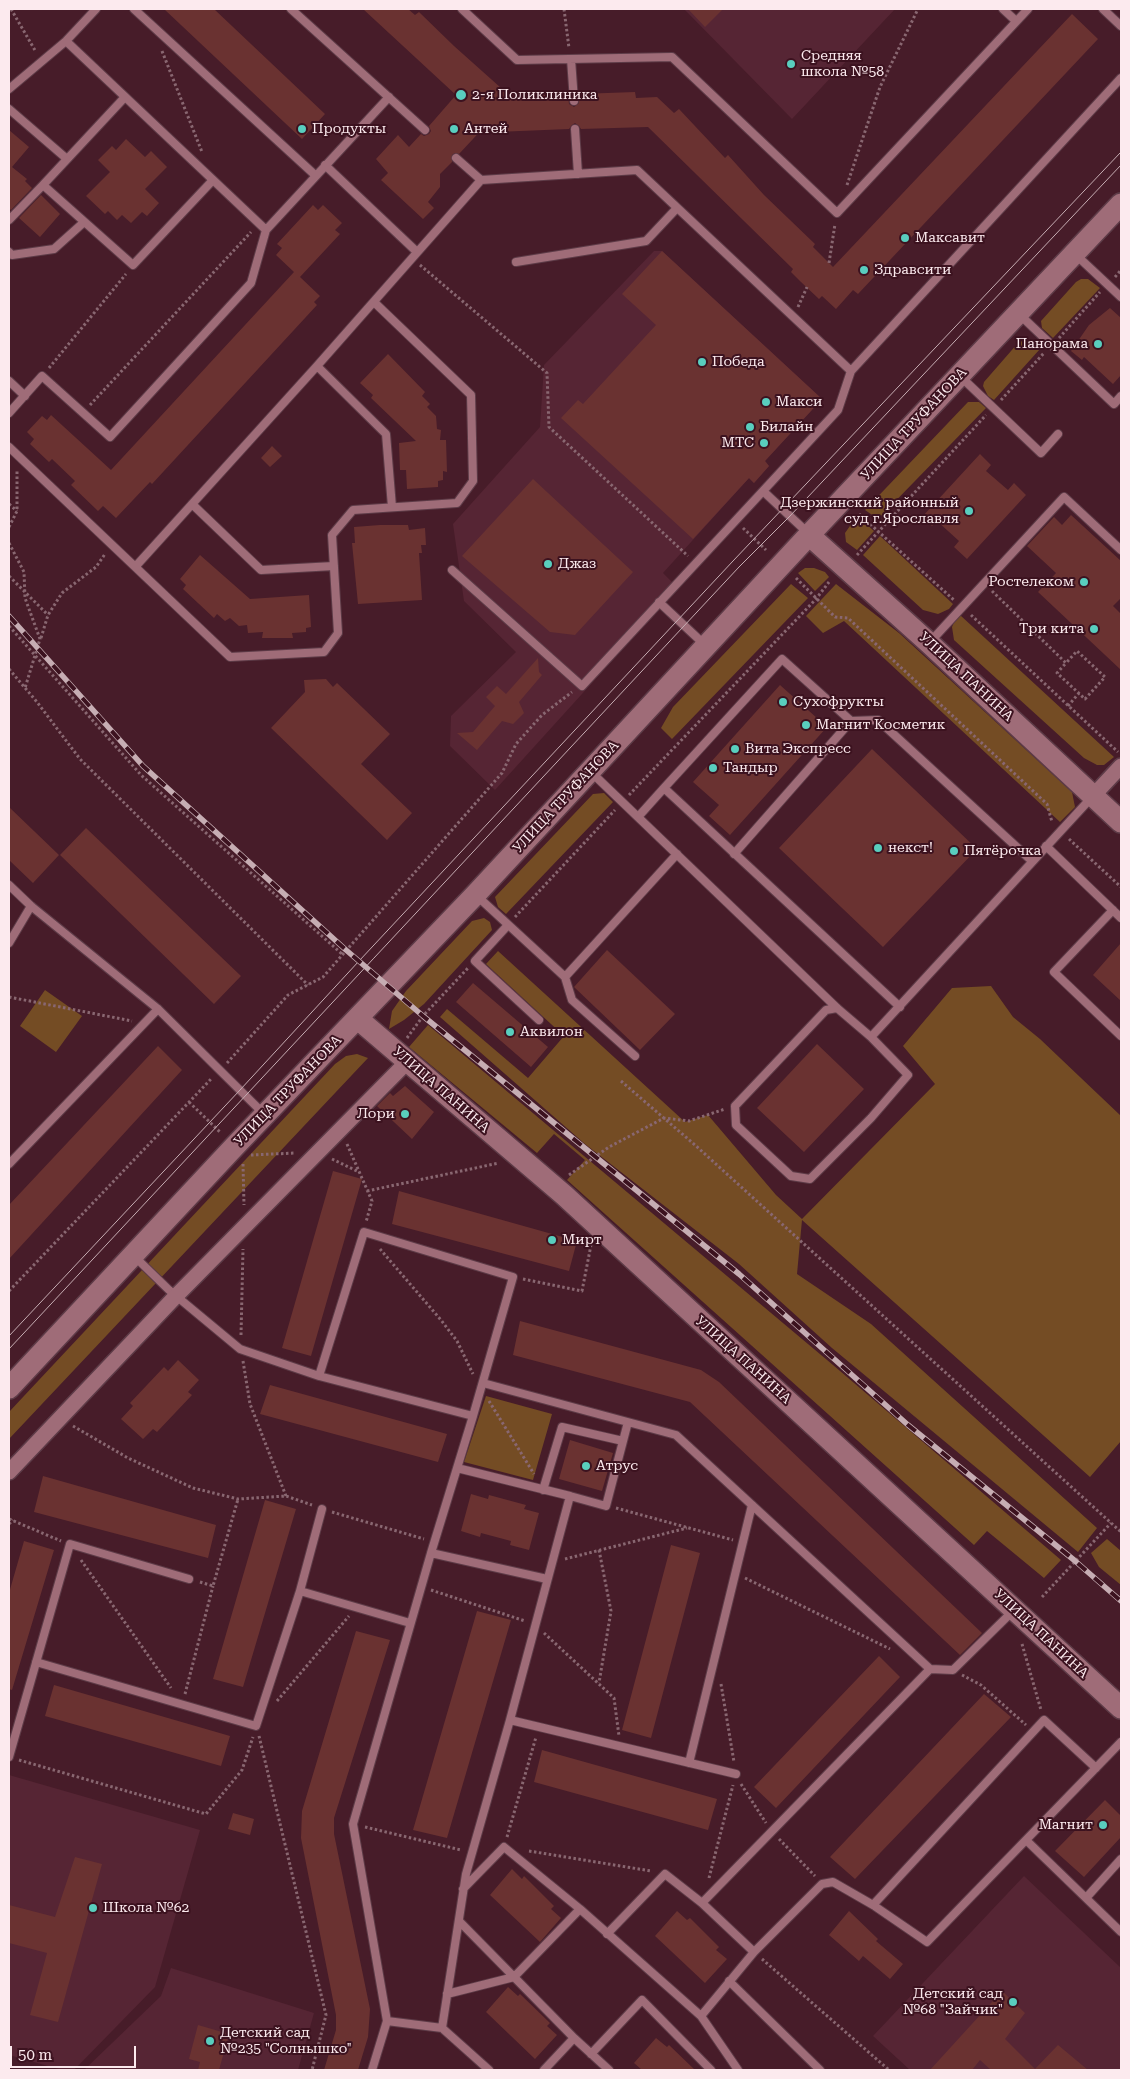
<!DOCTYPE html>
<html>
<head>
<meta charset="utf-8">
<style>
	body { margin:0 }
	#map { position:relative; width:1130px; height:2079px; overflow:hidden; background:#471c29; font-family:"Roboto Serif",serif }
	canvas { display:block }
	.frame { position:absolute; inset:0; border:10px solid #fceaee; pointer-events:none }
	.scale { position:absolute; left:10px; top:2046px; width:126px; height:22px; box-sizing:border-box; border:2px solid #fceaee; border-top:0; padding-left:6px; font-size:15px; line-height:18px; white-space:nowrap; color:#fceaee; -webkit-text-stroke:4px #3c121f; paint-order:stroke }
</style>
</head>
<body>
<div id="map">
<canvas width="1130" height="2079"></canvas>
<div class="frame"></div>
<div class="scale">50 m</div>
</div>
<script>
const c = document.querySelector('canvas').getContext('2d');
c.lineJoin = 'round';
function fillPath(path, color) { c.fillStyle = color; c.fill(path, 'evenodd'); }
const shape = rows => new Path2D(rows.map(r => 'M' + r).join(''));
function trace(path, color, width, dash) { c.strokeStyle = color; c.lineWidth = width; c.lineCap = dash ? 'butt' : 'round'; c.setLineDash(dash || []); c.stroke(path); }
function drawText(font, color, halo, rows, align = 'center') {
  c.font = font + ' "Roboto Serif",serif'; c.lineWidth = 4; c.setLineDash([]); c.textBaseline = 'middle'; c.strokeStyle = halo; c.fillStyle = color; for (const [text, x, y, turn = 0] of rows) {
    c.save(); c.translate(x, y); c.rotate((+turn || 0) * Math.PI / 180); c.textAlign = isNaN(turn) ? turn : align; if (halo) c.strokeText(text, 0, 0); c.fillText(text, 0, 0); c.restore();
  }
}
fillPath(shape([
	[684,9,895,9,792,119],
	[654,251,662,251,822,399,765,461,769,466,754,483,749,478,663,573,678,588,495,790,450,746,451,716,516,652,464,601,453,524,540,427,544,365],
	[9,1775,200,1830,155,1987,74,2070,62,2070,9,2055],
	[1024,1876,1121,1968,1121,2070,910,2070,873,2036],
	[171,1968,314,2013,298,2070,84,2070,161,1996]
]), '#562534');
fillPath(shape([
	[1081,279,1088,279,1100,288,1053,338,1042,328,1041,321,1076,282],
	[1025,340,1040,349,994,400,988,396,983,386,984,382,1018,343],
	[968,402,979,402,986,408,878,519,865,510],
	[857,516,874,531,857,550,846,542,845,533],
	[880,536,953,604,949,609,938,614,923,610,863,555],
	[805,568,814,568,825,572,829,577,815,591,798,573],
	[791,584,808,598,672,739,661,728,673,707],
	[836,584,899,633,1072,792,1075,807,1060,822,844,621,823,633,806,616],
	[960,615,1114,757,1104,765,1097,765,1084,758,954,640,952,627,955,620],
	[604,793,613,802,506,914,498,907,495,897,593,794],
	[484,918,490,922,492,930,424,1004,404,1020,389,1029,392,1011,406,991,472,921],
	[498,951,685,1122,708,1115,776,1195,802,1219,935,1084,903,1046,952,988,991,986,1013,1017,1040,1039,1121,1116,1121,1441,1090,1477,802,1220,797,1274,871,1324,1097,1528,1078,1552,832,1348,739,1264,585,1144,440,1017,447,1009,528,1078,564,1036,486,964],
	[45,990,82,1016,56,1052,20,1026],
	[428,1025,833,1365,1061,1560,1044,1578,987,1531,974,1545,567,1180,585,1160,554,1134,537,1153,409,1047],
	[357,1054,368,1058,9,1439,9,1412,335,1064,346,1056],
	[486,1396,552,1414,533,1480,464,1462],
	[1107,1539,1121,1551,1121,1585,1099,1567,1091,1553]
]), '#744c24');
fillPath(shape([
	[164,9,214,9,325,114,302,139],
	[363,9,408,9,415,15,419,12,454,46,510,96,568,94,569,104,574,107,579,103,579,94,635,92,636,98,657,97,674,113,679,109,725,158,728,155,764,195,815,244,813,247,833,267,1072,14,1098,39,858,294,853,290,836,309,822,296,819,299,801,282,791,272,793,269,648,127,581,129,579,126,575,123,572,125,569,129,496,132,487,124,459,154,455,153,452,155,452,162,440,174,440,187,428,202,434,208,423,219,381,180,388,173,376,159,398,135,409,147,421,134,424,136,429,134,431,131,429,126,456,95],
	[688,9,723,9,705,27],
	[9,130,29,147,12,167,27,179,25,181,32,188,11,210,9,208],
	[126,139,145,157,151,151,167,167,145,189,159,203,147,216,142,212,131,223,122,215,117,220,108,211,105,214,86,196,110,172,98,160,112,146,116,150],
	[41,195,60,214,40,237,19,218],
	[313,205,318,210,323,205,342,223,335,230,340,234,300,277,320,296,314,302,317,305,152,484,150,482,116,518,103,506,98,511,71,485,75,481,52,459,49,462,30,444,34,439,27,432,42,416,47,420,51,415,111,470,294,272,276,255,282,248,277,244],
	[662,251,822,399,765,461,769,466,754,483,749,478,693,539,561,418,578,400,583,404,656,325,622,294],
	[1110,308,1121,318,1121,375,1113,384,1084,357,1082,360,1071,351,1089,325],
	[388,354,425,392,422,396,430,404,427,407,436,416,437,429,441,430,440,440,446,440,447,472,443,471,443,480,438,481,438,487,407,489,406,470,400,470,399,443,416,441,371,398,373,395,360,383],
	[272,446,282,456,270,467,261,458],
	[980,454,991,465,986,471,1008,490,1014,483,1026,495,967,559,954,547,959,541,937,521,932,526,922,517],
	[533,479,633,572,575,635,550,632,462,556],
	[1071,515,1121,561,1121,598,1113,606,1121,614,1121,670,1038,592,1056,573,1027,546,1054,517,1062,525],
	[380,525,408,525,409,530,425,528,426,545,421,545,422,553,419,553,422,600,358,604,352,543,355,543,354,527],
	[200,555,250,599,309,595,311,627,306,628,306,632,292,633,293,638,262,638,263,632,248,633,247,625,239,626,230,618,225,621,217,614,214,618,183,589,186,585,180,579],
	[538,658,539,672,542,675,519,702,524,713,513,724,502,721,477,750,457,733,473,732,495,706,486,697,497,686,506,694],
	[326,679,333,687,337,683,390,734,361,764,412,813,387,840,271,728,305,692,304,680],
	[780,685,827,727,730,835,709,816,719,805,693,782],
	[872,749,977,849,883,947,779,848],
	[9,807,59,855,33,883,9,860],
	[86,828,241,976,214,1004,60,855],
	[1121,943,1121,1001,1093,975],
	[607,950,675,1014,640,1050,574,987],
	[473,983,548,1047,531,1067,456,1002],
	[817,1044,864,1089,804,1152,757,1108],
	[158,1046,182,1070,9,1259,9,1205],
	[405,1086,434,1112,412,1139,377,1106,390,1093,393,1096],
	[333,1171,362,1179,311,1356,282,1348],
	[399,1191,577,1241,569,1271,392,1224],
	[520,1321,701,1370,719,1382,982,1633,960,1655,690,1402,513,1355],
	[178,1360,199,1380,188,1392,192,1395,157,1432,153,1429,143,1439,121,1419,133,1406,130,1403,164,1367,168,1371],
	[270,1385,447,1434,438,1462,260,1414],
	[570,1440,613,1453,602,1491,559,1479],
	[43,1476,216,1525,208,1558,34,1512],
	[471,1494,488,1499,489,1495,526,1505,524,1509,539,1513,529,1550,510,1545,511,1541,481,1533,480,1537,461,1531],
	[265,1500,296,1509,243,1687,213,1679],
	[24,1541,54,1550,12,1690,9,1689,9,1593],
	[671,1545,700,1553,651,1738,622,1730],
	[477,1611,511,1620,447,1838,413,1830],
	[356,1631,390,1640,334,1818,334,1834,370,2009,368,2037,358,2070,324,2070,336,2030,336,2015,301,1838,302,1811],
	[879,1656,900,1677,776,1808,754,1787],
	[54,1685,230,1736,221,1766,45,1716],
	[984,1694,1011,1717,855,1879,830,1857],
	[542,1750,717,1799,708,1830,534,1782],
	[1105,1800,1121,1816,1121,1837,1084,1877,1055,1851],
	[233,1813,254,1819,250,1835,228,1829],
	[75,1857,102,1864,58,2022,30,2015,47,1953,9,1943,9,1905,55,1917],
	[512,1869,522,1879,524,1876,554,1906,551,1909,561,1918,540,1942,490,1895],
	[677,1911,687,1920,690,1918,719,1947,716,1950,727,1959,705,1983,655,1936],
	[849,1911,878,1939,876,1941,903,1964,890,1979,863,1956,859,1961,829,1935],
	[508,1987,518,1996,520,1994,550,2023,547,2026,557,2035,535,2059,486,2012],
	[1002,1991,1025,2013,1005,2039,1035,2069,1058,2045,1088,2070,991,2070,980,2060,972,2070,930,2070],
	[198,2025,229,2034,219,2070,198,2070,200,2062,189,2059],
	[656,2038,667,2047,669,2045,695,2070,642,2070,634,2063]
]), '#6a3231');
const lane = shape([
	[134,9,315,175],
	[291,9,425,130],
	[462,9,517,60,672,57,837,213,1028,9],
	[1003,9,1016,21],
	[1103,9,1121,26],
	[66,41,266,230],
	[571,59,574,101],
	[9,89,66,41,96,9],
	[125,97,43,185,133,265,213,180],
	[9,109,67,159],
	[575,129,578,174],
	[456,158,481,180,637,170,851,371,1121,78],
	[325,165,417,252],
	[9,220,43,185],
	[9,252,12,255,54,249,83,223],
	[1075,254,1121,297],
	[516,262,646,241,677,208],
	[1020,315,1114,404,1121,396],
	[317,366,386,434,392,507],
	[961,377,1041,453,1058,434],
	[9,381,25,396],
	[9,413,42,376,110,437,251,283,266,230,389,97],
	[9,447,230,657,324,652,338,633,332,535,353,510,457,503,473,481,471,395,374,302],
	[763,491,838,410,851,371],
	[192,504,261,570,334,566],
	[136,566,317,366,481,180],
	[452,570,582,686,763,491,808,533],
	[659,602,705,645],
	[930,642,1064,497,1121,550],
	[592,773,837,1008,871,1037],
	[638,817,664,788],
	[1046,846,1121,918],
	[734,854,851,721],
	[9,885,31,906,158,1009,264,1114],
	[477,896,565,977,677,854],
	[1113,910,1054,972,1121,1036],
	[508,925,475,961,539,1020],
	[9,943,31,906],
	[565,977,572,1000,635,1056],
	[900,1007,664,788,782,659,851,721,878,720,1032,861],
	[837,1008,826,1010,735,1106,736,1125,791,1176,810,1179,871,1118,908,1075,871,1037,1092,797],
	[9,1164,158,1009],
	[134,1256,169,1290,240,1349,319,1376,473,1416,431,1553,547,1579],
	[319,1376,364,1232,513,1277,473,1416],
	[483,1383,676,1435,930,1669,953,1670,1013,1611],
	[457,1468,570,1496,510,1720,736,1774],
	[543,1490,562,1427,623,1441],
	[570,1496,606,1506,628,1422],
	[300,1591,322,1509],
	[36,1662,256,1726,300,1591,410,1623],
	[930,1669,702,1903,754,1952,822,1884,833,1882,873,1905,927,1942,1121,1742],
	[9,1757,70,1544,189,1579],
	[689,1763,752,1505],
	[1026,1840,1121,1932],
	[1086,1898,1121,1859],
	[873,1905,1044,1720,1096,1768],
	[580,1909,701,2016],
	[459,1921,574,2038],
	[607,1934,665,1874,702,1903],
	[729,1981,820,2070],
	[447,1994,514,1977,580,1909,504,1847,463,1889],
	[387,2021,442,2028,466,1874,510,1720],
	[442,2028,489,2070],
	[591,2054,642,2000,711,2070],
	[372,2070,387,2021,353,1824,431,1553],
	[544,2070,574,2038,609,2070],
	[738,2070,701,2016,754,1952]
]);
const street = shape([
	[1093,796,1121,766],
	[9,1472,176,1296,407,1062]
]);
const secondary = shape([
	[809,535,929,643,1121,822],
	[358,1019,564,1195,1121,1708],
	[9,1388,234,1147,475,895,809,535,1121,204]
]);
trace(lane, '#5d3b47', 10);
trace(street, '#5d3b47', 18);
trace(secondary, '#5d3b47', 24);
trace(shape([
	[11,9,36,52],
	[564,9,569,48],
	[162,51,202,152],
	[847,185,880,87,918,9],
	[829,263,835,224],
	[420,265,547,373,549,427,688,556],
	[1115,277,1121,270],
	[798,307,807,287],
	[1059,338,1100,292],
	[49,368,126,274],
	[1001,400,1044,353],
	[90,405,251,232],
	[9,504,17,511],
	[859,514,955,601],
	[9,527,17,511,17,471],
	[743,528,766,550],
	[9,543,24,572,25,598,40,639,25,688],
	[857,555,986,415],
	[9,576,48,615],
	[796,578,835,617,848,618,1047,804,1052,822],
	[992,591,1066,663,1077,651,1105,677,1085,699,1057,673,1066,663],
	[971,615,1118,752],
	[9,626,141,775,342,954],
	[41,638,48,615,62,593,96,567,105,554],
	[9,669,37,702,80,759,308,985],
	[1068,706,1079,693],
	[629,795,816,599,829,582],
	[1069,839,1121,887],
	[515,917,615,810],
	[9,997,132,1021],
	[407,1038,423,1016,468,968],
	[227,1063,288,995,323,977,502,773,516,744,542,715,572,692],
	[621,1081,695,1145,1121,1532],
	[189,1102,221,1133],
	[347,1144,372,1201,366,1222],
	[251,1155,295,1153],
	[332,1159,359,1172],
	[243,1164,244,1205],
	[569,1175,609,1147,664,1118,689,1121,725,1109],
	[367,1191,499,1163],
	[380,1249,441,1320,457,1341,473,1374],
	[523,1279,582,1291,591,1245],
	[9,1291,212,1078],
	[241,1335,243,1249],
	[243,1361,250,1404,286,1496],
	[489,1401,534,1474],
	[73,1426,128,1458,193,1488,238,1499,286,1496,312,1505],
	[616,1508,733,1540],
	[332,1512,424,1539],
	[9,1519,61,1541],
	[9,1524,13,1520],
	[599,1550,611,1611,599,1683],
	[565,1559,687,1528],
	[81,1560,171,1688],
	[745,1578,890,1649],
	[200,1582,213,1586,238,1499],
	[431,1590,525,1621],
	[1042,1597,1111,1523],
	[544,1633,614,1698,619,1736],
	[1022,1644,1041,1710],
	[962,1675,981,1685,1026,1725],
	[721,1684,734,1762],
	[185,1694,213,1586],
	[277,1701,349,1616],
	[259,1736,326,2015,312,2070],
	[19,1760,206,1814,242,1770,253,1737],
	[741,1784,766,1823],
	[365,1827,461,1850],
	[507,1837,536,1737],
	[779,1839,815,1876],
	[529,1851,651,1871],
	[709,1878,733,1785],
	[762,1959,889,2070]
]), '#896771', 3, [2.5, 2.5]);
trace(lane, '#9f6c78', 8);
trace(street, '#9f6c78', 15);
trace(secondary, '#9f6c78', 21);
trace(shape([
	[9,1336,240,1090,359,961,733,561,1121,152],
	[9,1349,739,567,790,516,1121,165]
]), '#c6adb3', 1);
const rail = shape([
	[9,616,143,766,346,950,423,1016,739,1274,908,1425,1074,1560,1121,1601]
]);
trace(rail, '#c6adb3', 5.5);
trace(rail, '#3c121f', 4, [11]);
for (const [x, y, r, color] of [
	[791,64,5,"#59cebe"],
	[461,95,6,"#59cebe"],
	[302,129,5,"#59cebe"],
	[454,129,5,"#59cebe"],
	[905,238,5,"#59cebe"],
	[864,270,5,"#59cebe"],
	[1098,344,5,"#59cebe"],
	[702,362,5,"#59cebe"],
	[766,402,5,"#59cebe"],
	[750,427,5,"#59cebe"],
	[764,443,5,"#59cebe"],
	[969,511,5,"#59cebe"],
	[548,564,5,"#59cebe"],
	[1084,582,5,"#59cebe"],
	[1094,629,5,"#59cebe"],
	[783,702,5,"#59cebe"],
	[806,725,5,"#59cebe"],
	[735,749,5,"#59cebe"],
	[713,768,5,"#59cebe"],
	[878,848,5,"#59cebe"],
	[954,851,5,"#59cebe"],
	[510,1032,5,"#59cebe"],
	[405,1114,5,"#59cebe"],
	[552,1240,5,"#59cebe"],
	[586,1466,5,"#59cebe"],
	[1103,1825,5,"#59cebe"],
	[93,1908,5,"#59cebe"],
	[1013,2002,5,"#59cebe"],
	[210,2041,5,"#59cebe"]
]) { const dot = new Path2D(); dot.arc(x, y, r, 0, 2 * Math.PI); c.fillStyle = color; c.fill(dot); trace(dot, '#3c121f', 2); }
drawText('14px', '#fceaee', '#3c121f', [
	["Средняя",801,56],
	["школа №58",801,72],
	["2-я Поликлиника",472,95],
	["Продукты",312,129],
	["Антей",464,129],
	["Максавит",915,238],
	["Здравсити",874,270],
	["Панорама",1088,344,"right"],
	["Победа",712,362],
	["Макси",776,402],
	["Билайн",760,427],
	["МТС",754,443,"right"],
	["Дзержинский районный",959,503,"right"],
	["суд г.Ярославля",959,519,"right"],
	["Джаз",558,564],
	["Ростелеком",1074,582,"right"],
	["Три кита",1084,629,"right"],
	["Сухофрукты",793,702],
	["Магнит Косметик",816,725],
	["Вита Экспресс",745,749],
	["Тандыр",723,768],
	["некст!",888,848],
	["Пятёрочка",964,851],
	["Аквилон",520,1032],
	["Лори",395,1114,"right"],
	["Мирт",562,1240],
	["Атрус",596,1466],
	["Магнит",1093,1825,"right"],
	["Школа №62",103,1908],
	["Детский сад",1003,1994,"right"],
	["№68 \"Зайчик\"",1003,2010,"right"],
	["Детский сад",220,2033],
	["№235 \"Солнышко\"",220,2049]
], 'left');
drawText('14px', '#fceaee', '#3c121f', [
	["УЛИЦА ТРУФАНОВА",914,424,-47],
	["УЛИЦА ПАНИНА",966,677,43],
	["УЛИЦА ТРУФАНОВА",566,797,-47],
	["УЛИЦА ПАНИНА",441,1090,41],
	["УЛИЦА ТРУФАНОВА",288,1091,-46],
	["УЛИЦА ПАНИНА",743,1360,42],
	["УЛИЦА ПАНИНА",1041,1634,43]
]);
</script>
</body>
</html>
